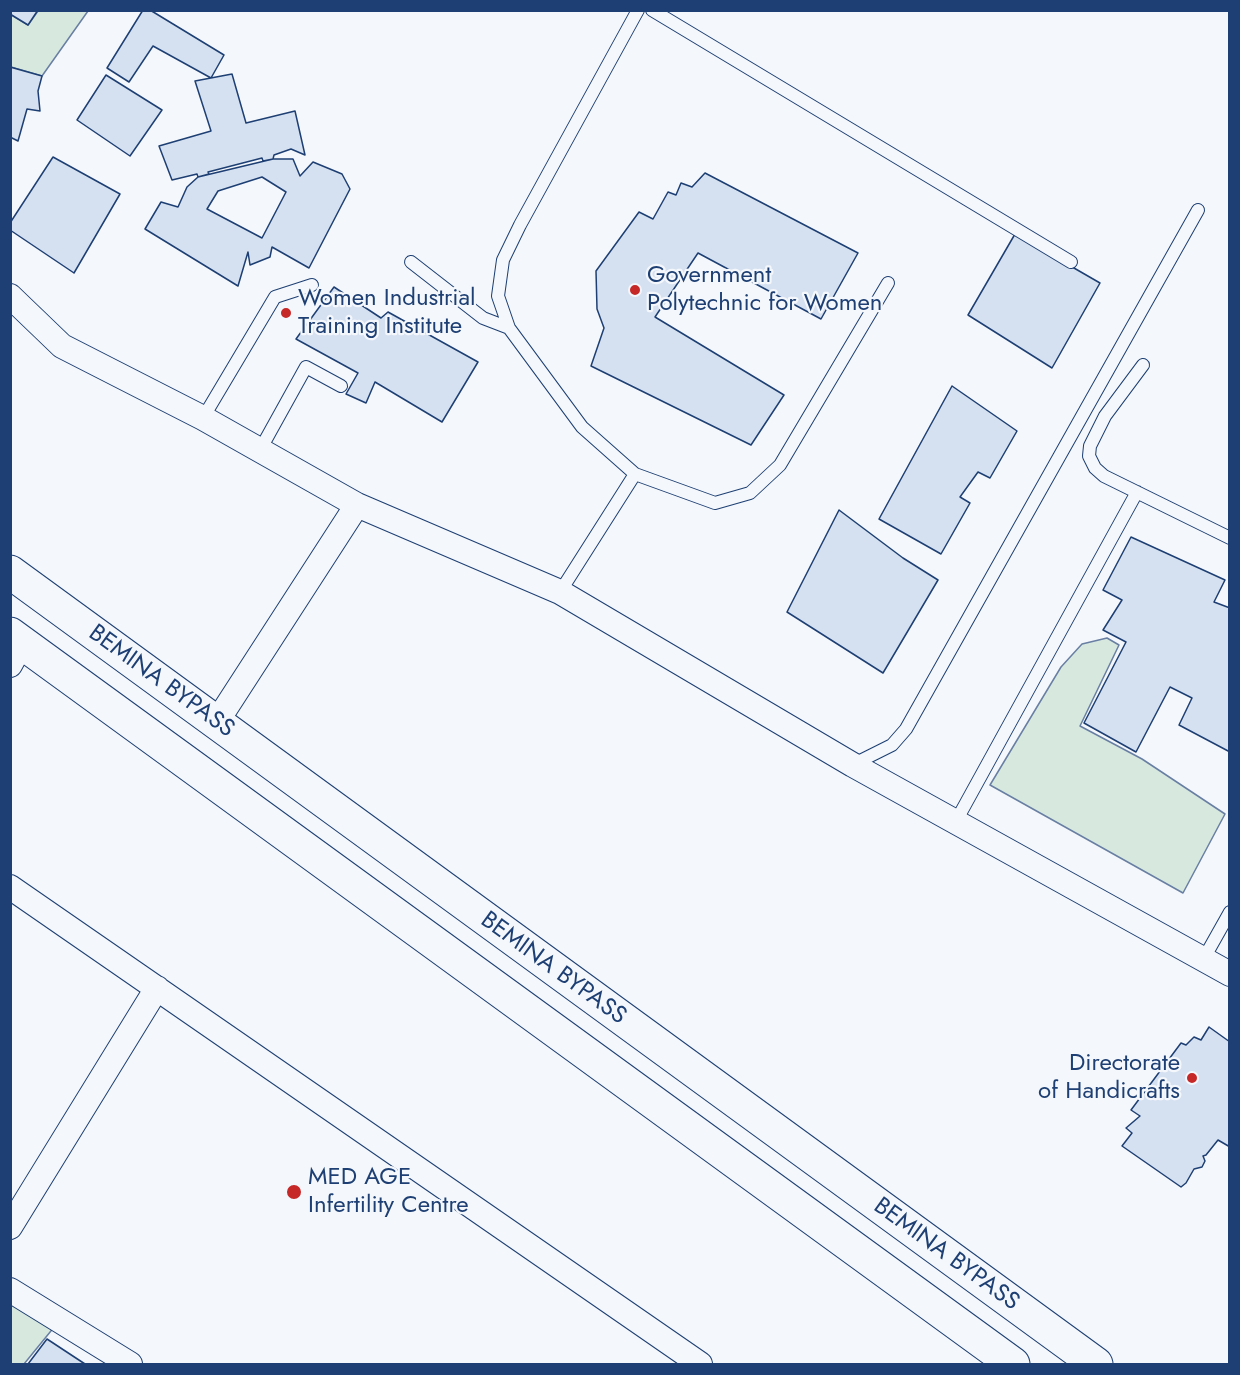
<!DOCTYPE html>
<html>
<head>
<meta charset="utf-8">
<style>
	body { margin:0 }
	#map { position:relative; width:1240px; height:1375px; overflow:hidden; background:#f4f7fb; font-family:Jost,sans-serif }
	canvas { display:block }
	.frame { position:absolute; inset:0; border:12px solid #1d3f73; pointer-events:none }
</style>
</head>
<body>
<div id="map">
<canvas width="1240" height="1375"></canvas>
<div class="frame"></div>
</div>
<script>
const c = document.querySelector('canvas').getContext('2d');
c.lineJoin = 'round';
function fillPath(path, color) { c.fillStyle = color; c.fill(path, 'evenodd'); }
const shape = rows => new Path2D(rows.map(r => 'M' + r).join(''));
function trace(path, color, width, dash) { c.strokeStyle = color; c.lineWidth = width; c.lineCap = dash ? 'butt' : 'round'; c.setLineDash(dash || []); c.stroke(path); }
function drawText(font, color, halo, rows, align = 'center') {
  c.font = font + ' Jost,sans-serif'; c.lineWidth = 4.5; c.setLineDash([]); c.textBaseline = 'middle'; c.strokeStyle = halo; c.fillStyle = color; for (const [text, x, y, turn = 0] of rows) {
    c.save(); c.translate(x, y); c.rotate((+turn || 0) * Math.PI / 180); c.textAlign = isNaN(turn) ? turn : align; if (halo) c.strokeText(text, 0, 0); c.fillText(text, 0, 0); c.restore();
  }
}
const green = shape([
	[38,11,88,11,42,76,11,67,10,14,28,25,38,11],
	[1107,638,1119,645,1080,726,1142,759,1225,814,1183,893,990,785,1061,667,1082,644,1107,638],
	[10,1295,55,1326,24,1364,11,1364,10,1295]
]);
fillPath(green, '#d7e8df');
trace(green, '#687fa3', 1.5);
const building = shape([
	[10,10,38,10,28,25,10,14,10,10],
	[143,10,150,10,224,55,211,78,153,46,129,82,107,68,143,10],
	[10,67,42,76,38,91,40,111,27,109,18,141,10,137,10,67],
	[232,74,246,123,295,111,305,155,291,149,274,155,273,159,263,161,262,158,208,172,209,174,198,177,197,174,172,180,159,146,211,131,195,81,232,74],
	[106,75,162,110,130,156,77,120,106,75],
	[53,157,120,194,74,273,10,230,10,223,53,157],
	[273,159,293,159,300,176,313,162,342,174,350,189,309,268,272,247,270,257,250,265,248,252,238,286,145,229,161,202,178,207,187,187,198,177,273,159],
	[262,177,286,192,262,238,207,209,218,191,262,177],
	[705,173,858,253,821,319,698,253,655,317,784,395,751,445,591,366,604,328,597,309,596,271,639,212,653,219,668,192,676,195,681,183,692,187,705,173],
	[1015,234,1100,283,1052,368,968,315,1015,234],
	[334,287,381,318,388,312,478,362,442,422,375,382,366,403,346,394,358,373,296,339,334,287],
	[952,386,1017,431,990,478,978,472,960,497,970,503,941,554,879,519,952,386],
	[839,510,903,558,938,580,883,673,787,612,839,510],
	[1131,537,1225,580,1214,602,1230,608,1230,752,1179,725,1192,698,1170,687,1136,752,1084,723,1126,642,1103,630,1122,600,1103,590,1131,537],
	[1209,1027,1230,1042,1230,1147,1218,1140,1206,1155,1203,1156,1205,1161,1202,1167,1194,1169,1186,1183,1181,1187,1122,1146,1132,1133,1126,1128,1140,1116,1131,1110,1181,1043,1186,1045,1194,1037,1201,1040,1209,1027],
	[47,1339,85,1364,28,1364,47,1339]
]);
fillPath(building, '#d5e0f0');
trace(building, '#1d3f73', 1.5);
const service = shape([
	[638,10,520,225,503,260,498,296,509,328,582,427,635,474,715,503,750,493,780,465,888,283],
	[652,10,1071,262],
	[411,262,483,318,509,328],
	[1143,365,1105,416,1090,446,1089,456,1095,468,1104,476,1230,538],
	[203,418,275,297,312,285],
	[260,450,306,367,341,386],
	[560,592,635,474],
	[854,764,892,745,906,729,1198,210],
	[955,823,1137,492],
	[1203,960,1230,912]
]);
const minor = shape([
	[10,296,62,346,203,418,357,505,560,592,853,765,1230,974],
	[10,665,22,643],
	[216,723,357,505],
	[10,887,700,1364],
	[10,1227,157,988],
	[10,1290,130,1364]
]);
const trunk = shape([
	[10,572,1096,1364],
	[10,634,1013,1364]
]);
trace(service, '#1d3f73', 14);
trace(minor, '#1d3f73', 26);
trace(trunk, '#1d3f73', 35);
trace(service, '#f4f7fb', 12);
trace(minor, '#f4f7fb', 24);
trace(trunk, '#f4f7fb', 33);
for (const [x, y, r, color] of [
	[635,290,6,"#c62828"],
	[286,313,6,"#c62828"],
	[1192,1078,6,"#c62828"],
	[294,1192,8,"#c62828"]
]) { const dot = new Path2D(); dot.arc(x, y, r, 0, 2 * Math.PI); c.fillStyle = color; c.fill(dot); trace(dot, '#f4f7fb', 2); }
drawText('24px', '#1d3f73', '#f4f7fb', [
	["Government",647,276],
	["Polytechnic for Women",647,304],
	["Women Industrial",298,299],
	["Training Institute",298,327],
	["Directorate",1180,1064,"right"],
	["of Handicrafts",1180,1092,"right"],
	["MED AGE",308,1178],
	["Infertility Centre",308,1206]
], 'left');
drawText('24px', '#1d3f73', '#f4f7fb', [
	["BEMINA BYPASS",161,682,36],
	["BEMINA BYPASS",553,969,36],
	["BEMINA BYPASS",946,1255,36]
]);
</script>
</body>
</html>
